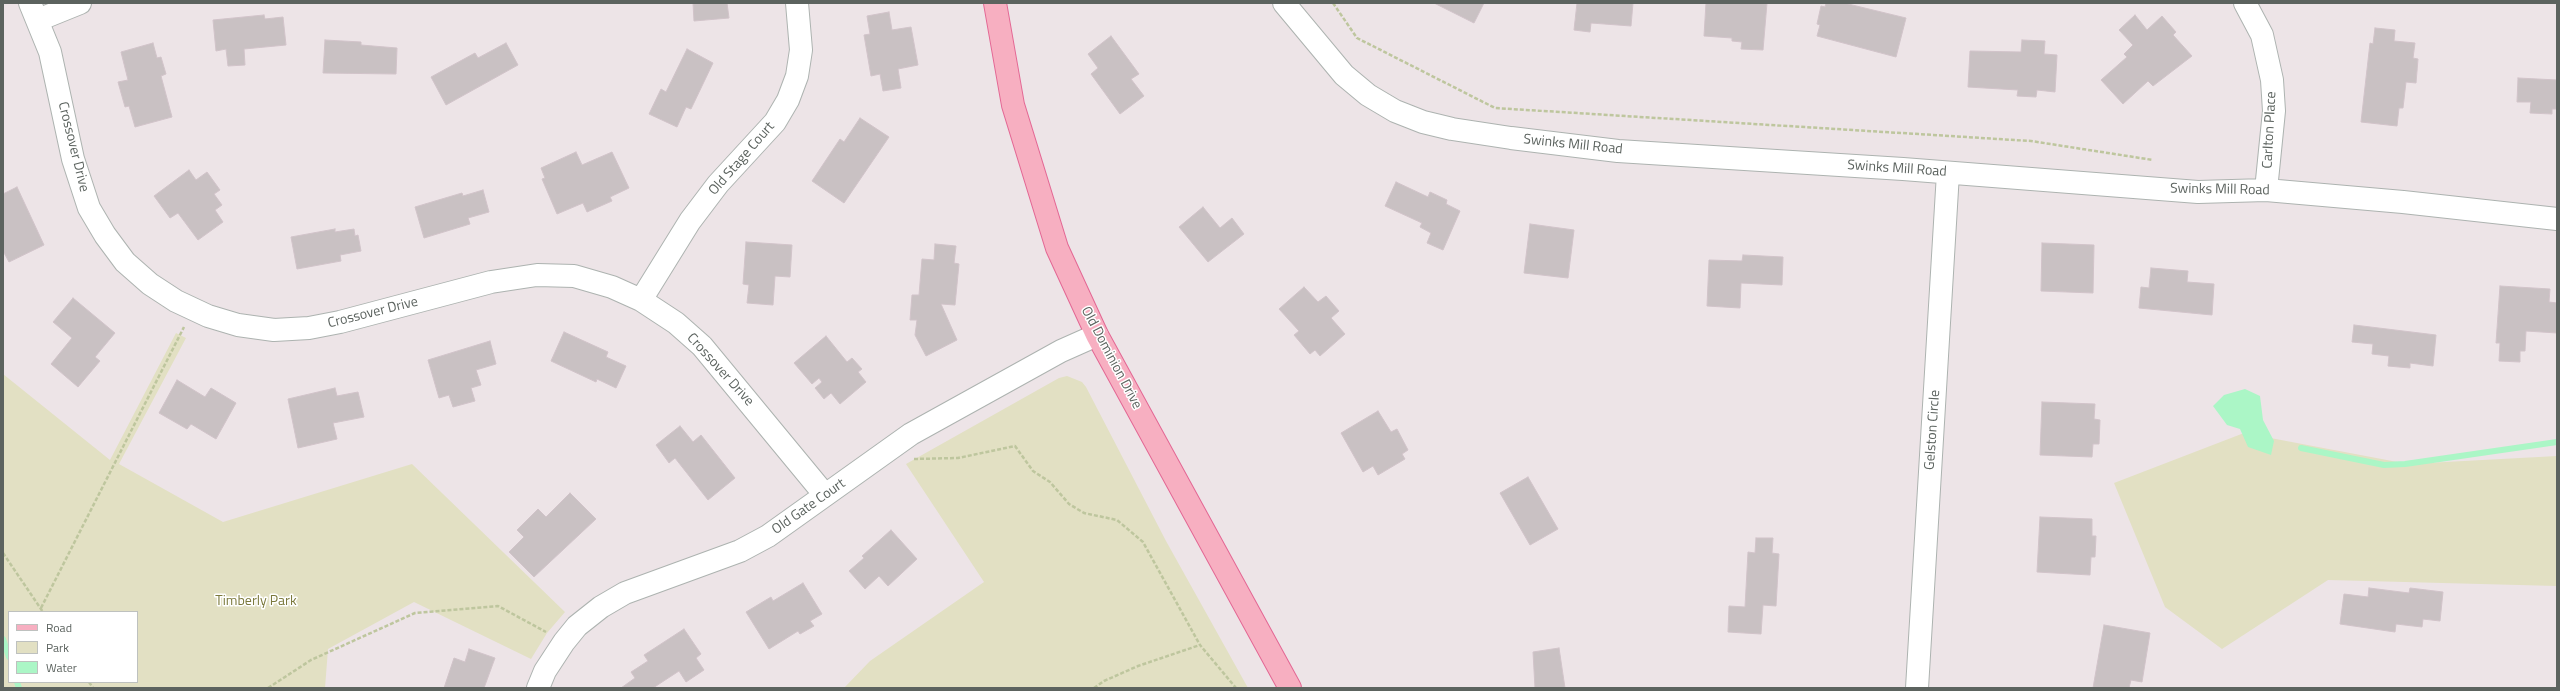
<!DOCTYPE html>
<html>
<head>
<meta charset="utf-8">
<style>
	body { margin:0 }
	#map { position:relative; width:2560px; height:691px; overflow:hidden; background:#ede4e7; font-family:"Titillium Web",sans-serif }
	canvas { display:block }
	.frame { position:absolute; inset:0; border:4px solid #5c635f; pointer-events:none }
	.legend { position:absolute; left:8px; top:611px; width:130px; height:72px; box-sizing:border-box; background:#fff; border:1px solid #bec1bf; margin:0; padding:5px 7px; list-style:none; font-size:12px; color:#5c635f }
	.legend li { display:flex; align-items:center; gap:8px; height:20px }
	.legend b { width:20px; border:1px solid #bec1bf }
</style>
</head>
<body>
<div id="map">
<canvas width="2560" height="691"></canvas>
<div class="frame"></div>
<ul class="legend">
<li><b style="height:5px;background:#f7afc1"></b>Road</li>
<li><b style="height:11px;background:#e2e0c3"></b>Park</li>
<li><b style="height:11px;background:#abf6c6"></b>Water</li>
</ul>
</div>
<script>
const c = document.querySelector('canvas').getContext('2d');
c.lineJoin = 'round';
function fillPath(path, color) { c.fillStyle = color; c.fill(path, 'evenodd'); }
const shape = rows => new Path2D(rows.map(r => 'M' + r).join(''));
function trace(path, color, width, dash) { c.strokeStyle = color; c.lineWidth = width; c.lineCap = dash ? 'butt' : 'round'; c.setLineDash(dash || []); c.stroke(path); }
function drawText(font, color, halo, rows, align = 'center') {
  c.font = font + ' "Titillium Web",sans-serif'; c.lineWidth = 3; c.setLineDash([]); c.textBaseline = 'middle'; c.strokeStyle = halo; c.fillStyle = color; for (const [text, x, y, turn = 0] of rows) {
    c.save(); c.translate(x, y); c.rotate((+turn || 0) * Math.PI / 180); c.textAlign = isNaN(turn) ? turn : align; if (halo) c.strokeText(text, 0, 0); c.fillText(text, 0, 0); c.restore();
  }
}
fillPath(shape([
	[176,333,186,338,119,464,223,522,412,464,565,612,547,633,531,659,414,602,328,649,325,688,3,688,3,374,110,460],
	[9,612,137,612,137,682,9,682],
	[1067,376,1082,382,1086,387,1166,541,1248,688,844,688,870,661,984,582,906,464,1059,378],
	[2244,433,2408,464,2557,456,2557,586,2328,580,2222,649,2165,607,2114,483]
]), '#e2e0c3');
fillPath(shape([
	[2245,389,2260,396,2263,420,2274,441,2271,455,2248,447,2240,429,2227,425,2213,406,2224,395]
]), '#abf6c6');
trace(shape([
	[2301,448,2384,465,2405,464,2557,442],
	[3,639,9,657],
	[17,682,19,688]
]), '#abf6c6', 6);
const building = shape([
	[693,3,727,3,729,18,694,21,693,3],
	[1434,3,1484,3,1474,23,1434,3],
	[1577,3,1633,3,1631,26,1591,23,1590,32,1574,30,1577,3],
	[1706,3,1767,3,1763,50,1741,49,1742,42,1732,41,1732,38,1704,36,1706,3],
	[1826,3,1844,3,1906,18,1896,57,1817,36,1820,25,1817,24,1821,6,1825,7,1826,3],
	[889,12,892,30,911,27,918,65,898,69,901,88,883,91,880,74,871,76,864,35,870,34,867,16,889,12],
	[264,15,265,19,283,17,286,45,244,49,245,65,228,66,226,49,216,51,213,20,264,15],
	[2135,15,2147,30,2162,16,2176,32,2173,35,2192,56,2153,86,2148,81,2123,104,2101,80,2127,57,2124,54,2133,45,2119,30,2135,15],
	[2375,28,2395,30,2394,41,2415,43,2413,58,2418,59,2416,83,2406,82,2403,108,2399,108,2397,126,2361,122,2370,43,2373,44,2375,28],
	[1111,36,1139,74,1131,79,1144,96,1120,114,1091,74,1098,68,1088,54,1111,36],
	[325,40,361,42,361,45,397,48,396,74,323,73,325,40],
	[2022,40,2045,41,2044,54,2057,55,2055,92,2037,90,2036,97,2017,96,2018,90,1968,87,1970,51,2021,52,2022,40],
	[153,43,157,58,161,57,166,74,161,76,172,117,135,127,129,106,125,107,118,82,128,80,121,52,153,43],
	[506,43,518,65,446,105,431,77,475,53,478,58,506,43],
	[687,49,713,63,691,109,686,107,677,127,649,114,661,89,666,92,687,49],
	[2518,78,2557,80,2557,109,2552,109,2552,114,2530,113,2531,102,2517,102,2518,78],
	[860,118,889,137,844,203,812,181,840,139,844,142,860,118],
	[576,152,582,165,612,152,629,188,610,197,612,201,587,212,583,203,557,214,542,179,545,178,541,168,576,152],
	[189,170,196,180,207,172,220,190,214,194,222,205,215,210,223,222,198,240,178,213,170,218,154,196,189,170],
	[1396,182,1428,197,1430,192,1447,200,1446,204,1460,211,1443,250,1427,243,1431,233,1420,227,1422,223,1385,206,1396,182],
	[17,187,44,245,9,262,3,251,3,194,17,187],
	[483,190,489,212,468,218,470,224,424,238,415,207,462,193,463,196,483,190],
	[1203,207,1220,228,1232,218,1244,234,1208,262,1179,227,1203,207],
	[1530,224,1574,230,1568,278,1524,273,1530,224],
	[335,229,335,232,354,229,355,236,358,235,361,251,340,255,341,261,297,269,291,237,335,229],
	[746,242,792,245,790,277,775,276,773,305,747,303,749,285,743,284,746,242],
	[2042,243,2094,245,2093,293,2041,291,2042,243],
	[935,244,956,246,954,263,959,264,955,305,941,304,957,340,926,356,915,335,917,320,910,320,912,295,919,295,922,259,934,260,935,244],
	[1743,255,1783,257,1782,285,1741,283,1740,308,1707,306,1709,260,1742,261,1743,255],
	[2151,268,2188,271,2187,282,2214,284,2212,315,2139,308,2141,287,2149,288,2151,268],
	[2500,286,2550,289,2549,302,2557,303,2557,333,2526,331,2525,351,2520,351,2520,362,2499,361,2500,343,2496,343,2500,286],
	[1304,287,1318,302,1326,296,1339,311,1331,318,1345,334,1320,356,1315,350,1310,354,1294,335,1299,331,1279,309,1304,287],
	[73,298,115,333,95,357,100,361,78,387,51,364,72,338,53,322,73,298],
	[2354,325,2436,335,2433,366,2410,363,2410,368,2388,366,2389,356,2372,354,2373,344,2352,342,2354,325],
	[564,332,608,352,606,357,626,366,616,388,597,379,596,382,551,361,564,332],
	[826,336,847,362,852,358,862,369,858,372,866,382,840,404,831,393,824,399,815,388,822,382,819,378,812,384,794,363,826,336],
	[490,341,496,364,476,370,481,385,471,388,475,401,453,407,449,395,439,398,428,360,490,341],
	[177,380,205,397,211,388,236,403,216,439,191,424,187,429,159,413,177,380],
	[335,388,337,396,358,392,364,417,333,423,337,439,298,448,288,399,335,388],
	[2042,402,2095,404,2094,419,2100,420,2099,444,2093,444,2092,457,2040,455,2042,402],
	[1378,411,1391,432,1397,429,1408,450,1402,454,1405,459,1378,475,1373,466,1363,472,1341,433,1378,411],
	[680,426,693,442,701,435,735,478,708,500,675,458,669,463,656,445,680,426],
	[1528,477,1558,529,1530,545,1500,493,1528,477],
	[570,493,596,519,534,577,509,552,524,537,517,530,538,509,546,517,570,493],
	[2040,517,2092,519,2092,536,2096,536,2095,557,2091,557,2090,575,2037,572,2040,517],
	[891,530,917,559,888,586,879,576,865,589,849,571,864,558,862,556,891,530],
	[1756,538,1773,538,1772,553,1779,554,1776,606,1763,605,1761,634,1728,632,1729,606,1745,607,1748,552,1755,553,1756,538],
	[803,583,822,614,810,621,814,626,800,634,798,631,769,649,746,612,771,597,773,601,803,583],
	[2369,588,2409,593,2410,588,2443,592,2440,621,2423,619,2422,627,2396,624,2395,632,2340,624,2344,594,2368,597,2369,588],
	[2104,625,2150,633,2142,682,2131,680,2129,688,2093,688,2104,625],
	[684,629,701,654,696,658,704,670,686,682,679,671,653,688,621,688,635,678,631,672,648,661,644,655,684,629],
	[1559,648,1565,688,1535,688,1533,652,1559,648],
	[469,649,495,658,484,688,444,688,454,658,465,662,469,649]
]);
fillPath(building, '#c9c1c3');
trace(building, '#d1c3c9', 1);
const minor = shape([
	[30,3,50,52,73,159,89,208,105,235,125,262,150,284,176,301,208,316,238,325,274,330,309,328,340,322,491,282,537,275,574,276,612,287,641,300,676,323,702,346,825,495],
	[1284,3,1344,75,1368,95,1395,111,1423,122,1452,129,1511,138,1618,151,1903,169,2198,192,2266,190,2403,202,2557,219],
	[2245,3,2262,35,2272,80,2274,111,2266,190],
	[38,20,80,3],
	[641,300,690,221,718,184,775,122,788,100,797,76,801,50,797,3],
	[538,688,545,671,564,642,577,626,601,607,625,593,740,551,768,536,911,434,1061,351,1097,335],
	[1917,688,1948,173]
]);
const major = shape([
	[995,3,1013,105,1057,248,1097,335,1290,688]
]);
trace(minor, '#adb3b0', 24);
trace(major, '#e36794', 24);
trace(shape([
	[1333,3,1357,38,1495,108,2031,141,2153,160],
	[914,459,958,458,1015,446,1033,471,1050,482,1069,504,1084,513,1117,520,1143,542,1200,645,1236,688],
	[3,553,43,612],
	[41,608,184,327],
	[89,682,93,688],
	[268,688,311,660,415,613,498,606,546,632],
	[1094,688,1104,681,1138,666,1200,645]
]), '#bec69e', 2.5, [4, 2]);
trace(minor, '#fff', 22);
trace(major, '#f7afc1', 22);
drawText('14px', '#5c635f', '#fff', [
	["Carlton Place",2270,130,-87],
	["Swinks Mill Road",1573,145,6],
	["Crossover Drive",73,147,76],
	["Old Stage Court",742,159,-49],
	["Swinks Mill Road",1897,169,4],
	["Swinks Mill Road",2220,190,1],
	["Crossover Drive",373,313,-14],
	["Old Dominion Drive",1111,358,62],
	["Crossover Drive",720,370,48],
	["Gelston Circle",1933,430,-86],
	["Old Gate Court",809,507,-35]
]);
drawText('14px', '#7b793c', '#fff', [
	["Timberly Park",256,602]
]);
</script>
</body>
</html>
